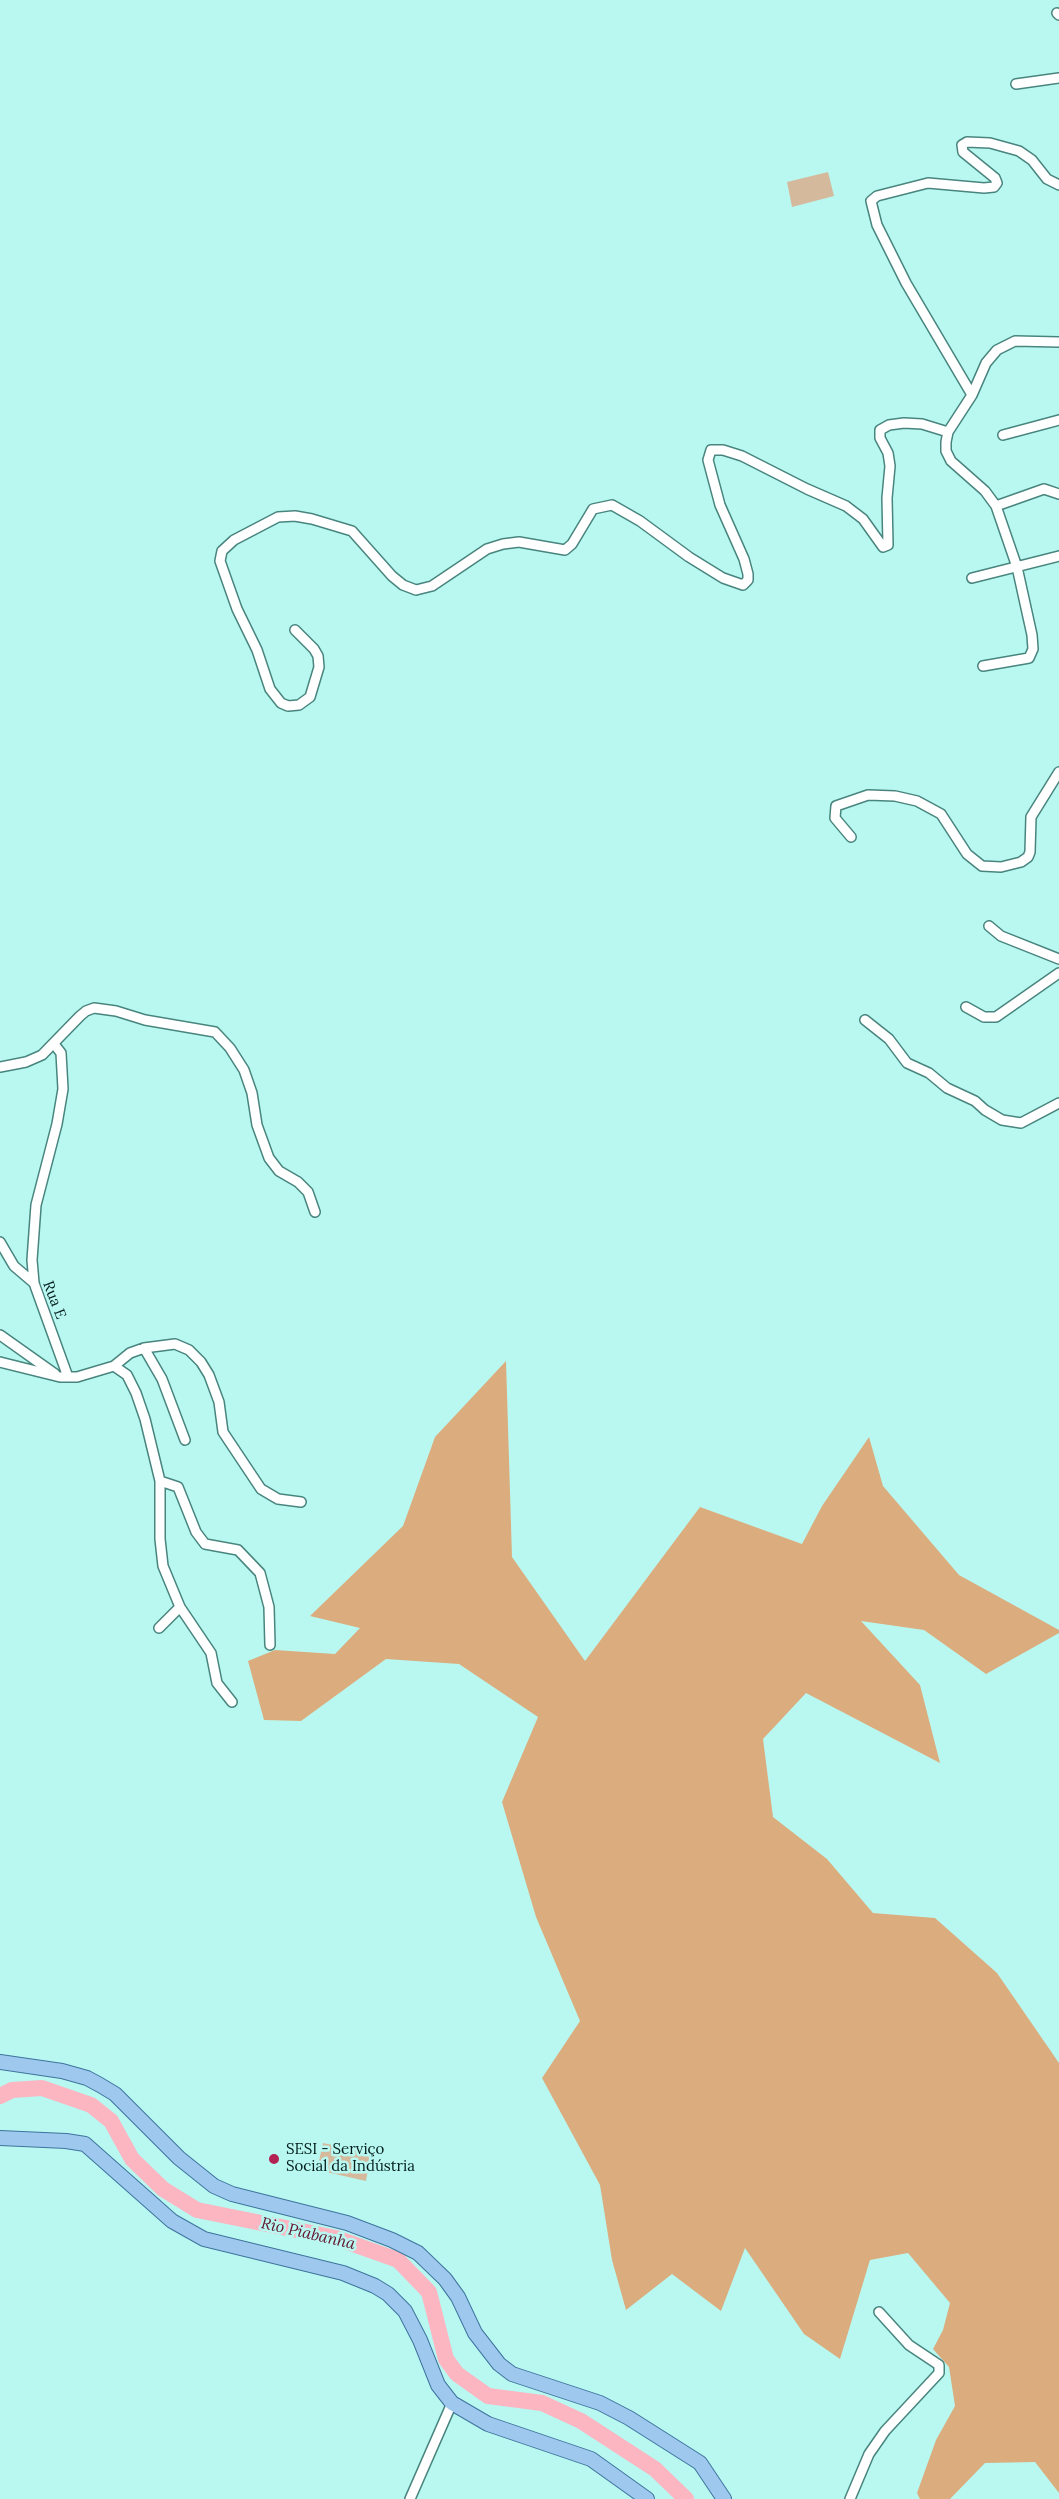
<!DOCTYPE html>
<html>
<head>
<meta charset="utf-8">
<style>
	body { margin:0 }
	canvas { display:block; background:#b9f8f1 }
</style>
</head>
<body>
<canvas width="1059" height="2499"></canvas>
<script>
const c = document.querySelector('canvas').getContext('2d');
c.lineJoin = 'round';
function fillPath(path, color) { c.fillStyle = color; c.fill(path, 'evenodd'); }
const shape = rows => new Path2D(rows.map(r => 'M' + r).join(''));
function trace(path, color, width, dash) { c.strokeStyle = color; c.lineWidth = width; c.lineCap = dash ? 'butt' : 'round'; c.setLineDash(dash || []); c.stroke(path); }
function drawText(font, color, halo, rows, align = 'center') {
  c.font = font + ' Lora,serif'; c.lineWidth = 5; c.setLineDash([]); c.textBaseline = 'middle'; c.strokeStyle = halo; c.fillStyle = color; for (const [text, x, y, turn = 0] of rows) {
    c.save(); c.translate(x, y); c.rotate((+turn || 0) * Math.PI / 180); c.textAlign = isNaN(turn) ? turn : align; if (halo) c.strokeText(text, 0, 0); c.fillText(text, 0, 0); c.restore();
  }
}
fillPath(shape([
	[828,172,834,196,792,207,787,182],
	[323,2143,371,2153,366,2181,317,2170]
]), '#d5b99d');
fillPath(shape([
	[506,1361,512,1557,585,1661,700,1507,802,1544,822,1506,869,1437,883,1486,959,1575,1059,1630,1059,1633,986,1674,924,1630,861,1621,920,1685,940,1763,806,1693,763,1739,773,1817,827,1859,873,1913,935,1918,997,1973,1059,2063,1059,2493,1035,2462,985,2463,950,2499,920,2499,917,2493,936,2440,955,2406,949,2367,933,2349,943,2330,950,2303,908,2253,870,2260,840,2359,804,2334,745,2248,721,2311,672,2274,626,2310,612,2260,600,2185,542,2078,580,2021,536,1917,502,1802,538,1717,459,1664,386,1659,301,1721,264,1720,248,1661,275,1650,335,1654,360,1628,310,1616,403,1526,435,1437]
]), '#dbad7e');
trace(shape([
	[0,2096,12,2090,42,2088,91,2105,111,2121,132,2159,163,2189,197,2210,336,2238,398,2260,429,2292,446,2359,457,2374,488,2396,542,2403,581,2421,655,2469,686,2499]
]), '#fcb6c2', 16);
const street = shape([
	[1057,13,1059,15],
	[1016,84,1059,78],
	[972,395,906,283,877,225,871,201,877,196,928,183,984,188,994,187,997,183,995,178,963,152,962,145,967,142,990,143,1019,151,1032,160,1047,179,1059,185],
	[1003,435,1059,420],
	[996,506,1044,489,1059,494],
	[972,578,1059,556],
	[295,630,314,649,318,656,319,667,310,697,299,705,288,706,281,703,270,689,257,650,237,609,220,561,222,551,234,540,278,517,295,516,312,519,352,531,392,576,403,585,416,590,432,586,487,549,503,544,519,542,565,550,572,544,593,509,612,505,640,521,689,557,723,578,743,585,748,580,748,574,744,559,720,505,708,460,711,450,723,450,742,456,807,489,846,506,863,519,883,547,888,545,887,498,890,466,888,453,880,438,880,430,889,425,904,423,922,424,948,432],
	[983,666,1029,658,1033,649,1032,635,1017,567,996,506,985,491,951,461,946,451,946,442,948,432,972,395,986,363,997,350,1015,341,1059,342],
	[851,837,835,818,836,806,868,795,895,796,917,801,941,814,967,854,982,866,1001,867,1021,862,1028,857,1030,852,1031,817,1059,772],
	[989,926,1001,936,1059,959],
	[966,1007,984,1017,996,1017,1059,973],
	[865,1020,889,1039,907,1063,929,1073,947,1088,975,1101,985,1110,1002,1120,1021,1123,1059,1103],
	[0,1067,26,1062,42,1055,80,1016,86,1011,94,1008,116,1011,145,1020,215,1032,230,1048,244,1070,252,1093,257,1125,269,1158,279,1171,298,1182,308,1192,315,1212],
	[0,1242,14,1266,34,1283,68,1377],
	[34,1283,32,1260,36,1205,57,1124,63,1089,61,1053,54,1044],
	[0,1335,55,1374],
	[144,1348,175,1344,189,1350,201,1362,209,1375,219,1402,223,1432,261,1489,278,1499,301,1502],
	[0,1362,60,1377,77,1377,114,1366,127,1375,136,1393,145,1419,160,1481,160,1539,163,1566,180,1607,211,1653,217,1683,232,1702],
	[114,1366,130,1353,144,1348,162,1379,185,1440],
	[160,1481,178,1487,196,1532,205,1544,238,1550,260,1573,269,1607,270,1645],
	[159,1628,180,1607],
	[410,2499,452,2403],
	[850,2499,869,2454,885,2431,939,2373,939,2365,909,2345,879,2312]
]);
const primary = shape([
	[0,2062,62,2071,87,2078,100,2085,115,2094,179,2158,214,2186,232,2194,347,2223,392,2240,418,2253,445,2279,458,2297,475,2333,499,2364,512,2374,600,2403,629,2418,700,2463,724,2499],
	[0,2138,66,2141,85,2144,172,2221,204,2239,343,2273,375,2286,388,2294,405,2311,420,2340,438,2385,452,2403,488,2424,591,2459,647,2499]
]);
trace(street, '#48857f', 12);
trace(primary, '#3e749d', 16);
trace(street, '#fff', 9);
trace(primary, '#9ec8ee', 14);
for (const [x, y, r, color] of [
	[274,2159,6,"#b22253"]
]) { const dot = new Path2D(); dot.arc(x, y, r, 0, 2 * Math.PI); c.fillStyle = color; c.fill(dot); trace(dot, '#b9f8f1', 2); }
drawText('15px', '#031c1a', '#b9f8f1', [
	["Rua E",54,1300,69]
]);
drawText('15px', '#031c1a', '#b9f8f1', [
	["SESI - Serviço",286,2150],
	["Social da Indústria",286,2167]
], 'left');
drawText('italic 16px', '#62132c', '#b9f8f1', [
	["Rio Piabanha",308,2234,13]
]);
</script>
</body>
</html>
